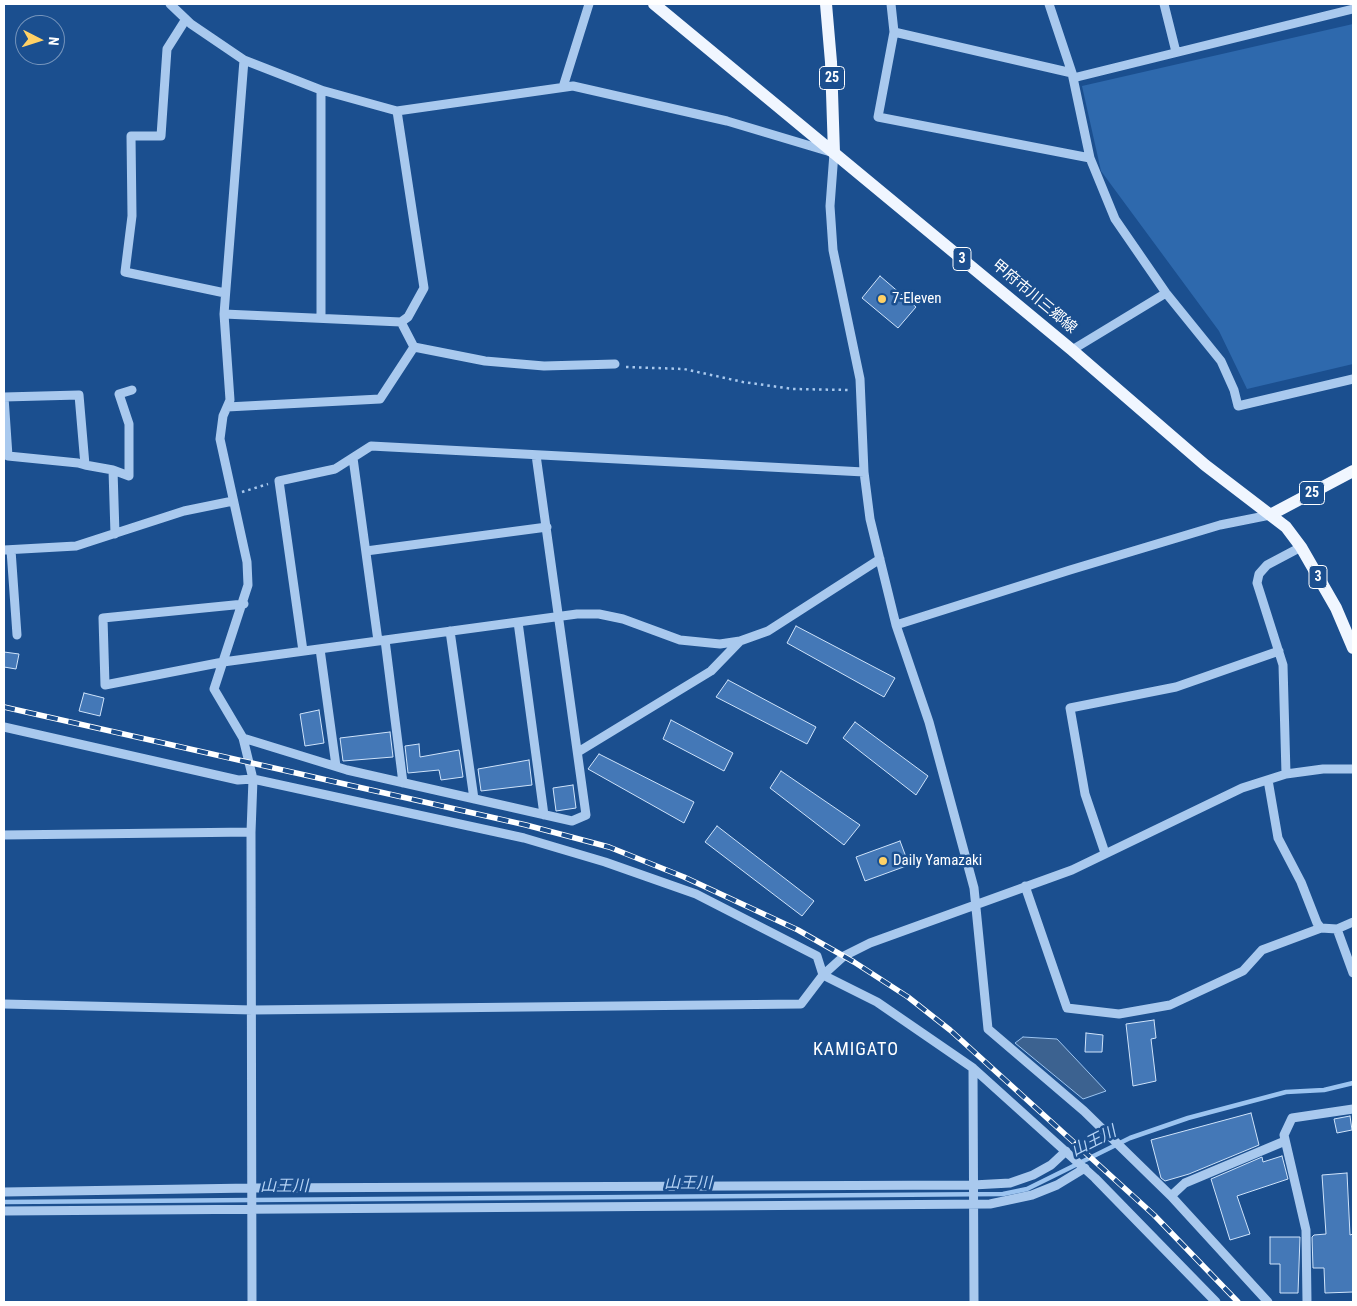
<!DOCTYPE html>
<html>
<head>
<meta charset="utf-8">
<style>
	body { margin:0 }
	#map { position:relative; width:1357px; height:1306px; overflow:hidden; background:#1b4f8f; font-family:"Roboto Condensed",sans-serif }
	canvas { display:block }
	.frame { position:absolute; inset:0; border:5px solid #fff; pointer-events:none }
	.north { position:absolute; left:15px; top:15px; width:50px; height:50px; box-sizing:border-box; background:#1b4f8f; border:1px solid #7695bc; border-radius:50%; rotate:95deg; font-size:14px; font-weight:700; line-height:20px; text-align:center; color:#fff }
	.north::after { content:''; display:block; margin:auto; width:18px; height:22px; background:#ffd166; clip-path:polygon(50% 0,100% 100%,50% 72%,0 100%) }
</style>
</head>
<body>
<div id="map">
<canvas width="1357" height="1306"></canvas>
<div class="frame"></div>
<div class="north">N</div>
</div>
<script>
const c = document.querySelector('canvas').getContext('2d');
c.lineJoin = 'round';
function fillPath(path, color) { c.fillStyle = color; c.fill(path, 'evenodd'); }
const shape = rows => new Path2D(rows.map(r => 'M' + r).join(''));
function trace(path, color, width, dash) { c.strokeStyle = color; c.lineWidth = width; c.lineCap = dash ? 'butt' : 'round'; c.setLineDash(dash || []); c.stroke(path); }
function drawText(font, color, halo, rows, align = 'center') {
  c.font = font + ' "Roboto Condensed","Noto Sans JP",sans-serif'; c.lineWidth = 5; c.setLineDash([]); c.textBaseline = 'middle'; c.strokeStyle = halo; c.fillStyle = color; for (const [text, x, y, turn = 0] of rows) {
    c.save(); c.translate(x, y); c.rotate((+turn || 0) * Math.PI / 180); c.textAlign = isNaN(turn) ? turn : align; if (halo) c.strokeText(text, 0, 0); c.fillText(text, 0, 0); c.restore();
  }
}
fillPath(shape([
	[1353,24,1353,364,1247,389,1219,331,1101,171,1082,86]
]), '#2e69ad');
const water = shape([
	[1023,1037,1057,1039,1106,1091,1083,1099,1015,1043,1023,1037]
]);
fillPath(water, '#3c6290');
trace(water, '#9cc4f0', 1);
trace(shape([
	[4,1202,1003,1194,1027,1189,1130,1138,1188,1118,1286,1092,1324,1090,1353,1083]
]), '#9cc4f0', 4.5);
const building = shape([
	[880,276,916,307,898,328,862,298,880,276],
	[796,626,895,678,884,697,787,643,796,626],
	[4,652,19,654,16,669,4,667,4,652],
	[728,680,816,727,807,744,716,697,728,680],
	[84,693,104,698,100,716,79,711,84,693],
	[319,710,324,743,305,746,300,714,319,710],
	[671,720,733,753,724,771,663,739,671,720],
	[855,722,928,776,916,795,843,738,855,722],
	[390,732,393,757,343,761,340,738,390,732],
	[419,744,420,757,459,750,463,777,441,780,439,770,408,773,405,746,419,744],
	[599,754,694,802,684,823,588,769,599,754],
	[529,760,532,785,481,791,478,769,529,760],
	[781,771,860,825,844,845,770,788,781,771],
	[573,785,576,808,556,811,553,788,573,785],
	[717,826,814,901,802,916,705,842,717,826],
	[900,841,909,865,865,881,856,857,900,841],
	[1154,1020,1156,1038,1151,1039,1156,1081,1133,1086,1126,1024,1154,1020],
	[1086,1033,1103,1035,1102,1052,1085,1052,1086,1033],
	[1251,1113,1259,1145,1189,1174,1165,1181,1161,1178,1151,1140,1251,1113],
	[1350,1116,1352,1130,1337,1133,1334,1119,1350,1116],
	[1282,1156,1288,1179,1237,1196,1250,1234,1230,1240,1211,1179,1262,1157,1263,1162,1282,1156],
	[1347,1173,1350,1235,1353,1234,1353,1292,1325,1293,1324,1268,1313,1268,1312,1237,1314,1235,1326,1234,1322,1175,1347,1173],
	[1270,1237,1300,1237,1298,1293,1280,1293,1280,1264,1270,1264,1270,1237]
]);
fillPath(building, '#4478b7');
trace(building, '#cfe3fa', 1);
trace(shape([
	[626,367,684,369,743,382,793,389,849,390],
	[242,492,268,484]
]), '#a9c9ee', 2.5, [2.5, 4]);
trace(shape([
	[170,4,191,24,244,60,321,90,397,111,573,86,727,121,834,153,830,206,833,250,860,379,864,472,870,519,896,625,929,722,974,888,988,1029,1084,1111,1171,1196,1268,1302],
	[891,4,894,32,878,117,1090,158],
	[1049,4,1072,73,1090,158,1115,219,1166,293,1221,361,1234,390,1238,406,1353,379],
	[1164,4,1176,52],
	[186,19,167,49,161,136,131,136,132,216,125,272,225,293],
	[894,32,1072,73],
	[244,60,224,314,230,400,223,416,220,439,247,562,248,585,214,689,243,738,253,779,251,832,252,1302],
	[1073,78,1353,9],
	[563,87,589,4],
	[224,314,401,322,408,317,424,288,397,111],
	[321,318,321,90],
	[401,322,414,347],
	[1072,350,1166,293],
	[227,407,380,399,414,347,485,361,544,366,615,364],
	[353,458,378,641],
	[85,465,79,395,4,397,8,456,78,463,85,465,113,470],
	[115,534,113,470,129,476,129,424,119,394,132,390],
	[4,550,76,546,184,511,233,501],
	[11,550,17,635],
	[366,551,547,527],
	[244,604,103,618,105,685,223,662,577,614,599,614,623,619,680,640,720,644,740,641,768,631,880,559],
	[518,622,544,815],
	[896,625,1070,570,1220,525,1270,515],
	[450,631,474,799],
	[385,640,403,783],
	[320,649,336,766],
	[303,651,279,481,335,469,371,446,864,472],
	[4,727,238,780,253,779,524,838,605,862,696,894,817,956,823,975,877,1002,973,1068,1095,1178,1216,1302],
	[243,738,347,770,572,821,586,815,536,455],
	[578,752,711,671,740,641],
	[1286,774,1283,665,1257,583,1259,574,1267,565,1301,547],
	[1268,780,1278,838,1301,882,1317,923,1321,928,1337,929,1353,922],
	[4,835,251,832],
	[1105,853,1085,794,1070,708,1176,687,1279,651],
	[1025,886,1067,1008,1119,1014,1170,1005,1243,971,1262,950,1321,928],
	[1337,929,1353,973],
	[4,1004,253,1010,801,1004,823,975,844,956,870,943,1072,870,1242,788,1286,774,1323,769,1353,769],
	[973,1068,974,1302],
	[4,1192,251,1188,973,1185,1010,1183,1033,1175,1051,1165,1066,1151],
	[1171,1196,1185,1183,1285,1141],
	[4,1211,990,1204,1032,1195,1057,1185,1085,1168],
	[1307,1302,1306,1230,1284,1135,1292,1118,1353,1109]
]), '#a9c9ee', 9);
trace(shape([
	[654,4,1072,350,1205,465,1286,527,1301,547,1336,608,1353,648],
	[826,4,831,62,834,153],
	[1270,515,1353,471]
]), '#f0f6ff', 12);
const rail = shape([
	[4,707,526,825,609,847,684,877,798,930,854,962,908,997,950,1030,1154,1215,1238,1302]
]);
trace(rail, '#fff', 5.5);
trace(rail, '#1b4f8f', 4, [11]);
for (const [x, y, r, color] of [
	[882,299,5,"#ffd166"],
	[883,861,5,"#ffd166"]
]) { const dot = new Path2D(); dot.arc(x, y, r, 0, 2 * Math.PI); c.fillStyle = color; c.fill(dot); trace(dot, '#1b4f8f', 2); }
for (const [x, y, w] of [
	[832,78,25],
	[962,259,18],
	[1312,493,25],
	[1318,577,18]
]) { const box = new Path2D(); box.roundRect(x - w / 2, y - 11.5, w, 23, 4); c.fillStyle = '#1b4f8f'; c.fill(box); trace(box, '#fff', 1); }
drawText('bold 14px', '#fff', null, [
	["25",832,78],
	["3",962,259],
	["25",1312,493],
	["3",1318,577]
]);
drawText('15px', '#fff', '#1b4f8f', [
	["甲府市川三郷線",1034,297,40]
]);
drawText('15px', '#fff', '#1b4f8f', [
	["7-Eleven",892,299],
	["Daily Yamazaki",893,861]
], 'left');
drawText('italic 16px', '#b5d3f5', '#1b4f8f', [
	["山王川",1094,1142,-27],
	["山王川",688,1184],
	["山王川",284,1187]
]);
c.letterSpacing = '1px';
drawText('18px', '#fff', '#1b4f8f', [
	["KAMIGATO",856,1050]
]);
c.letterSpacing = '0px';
</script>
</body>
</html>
